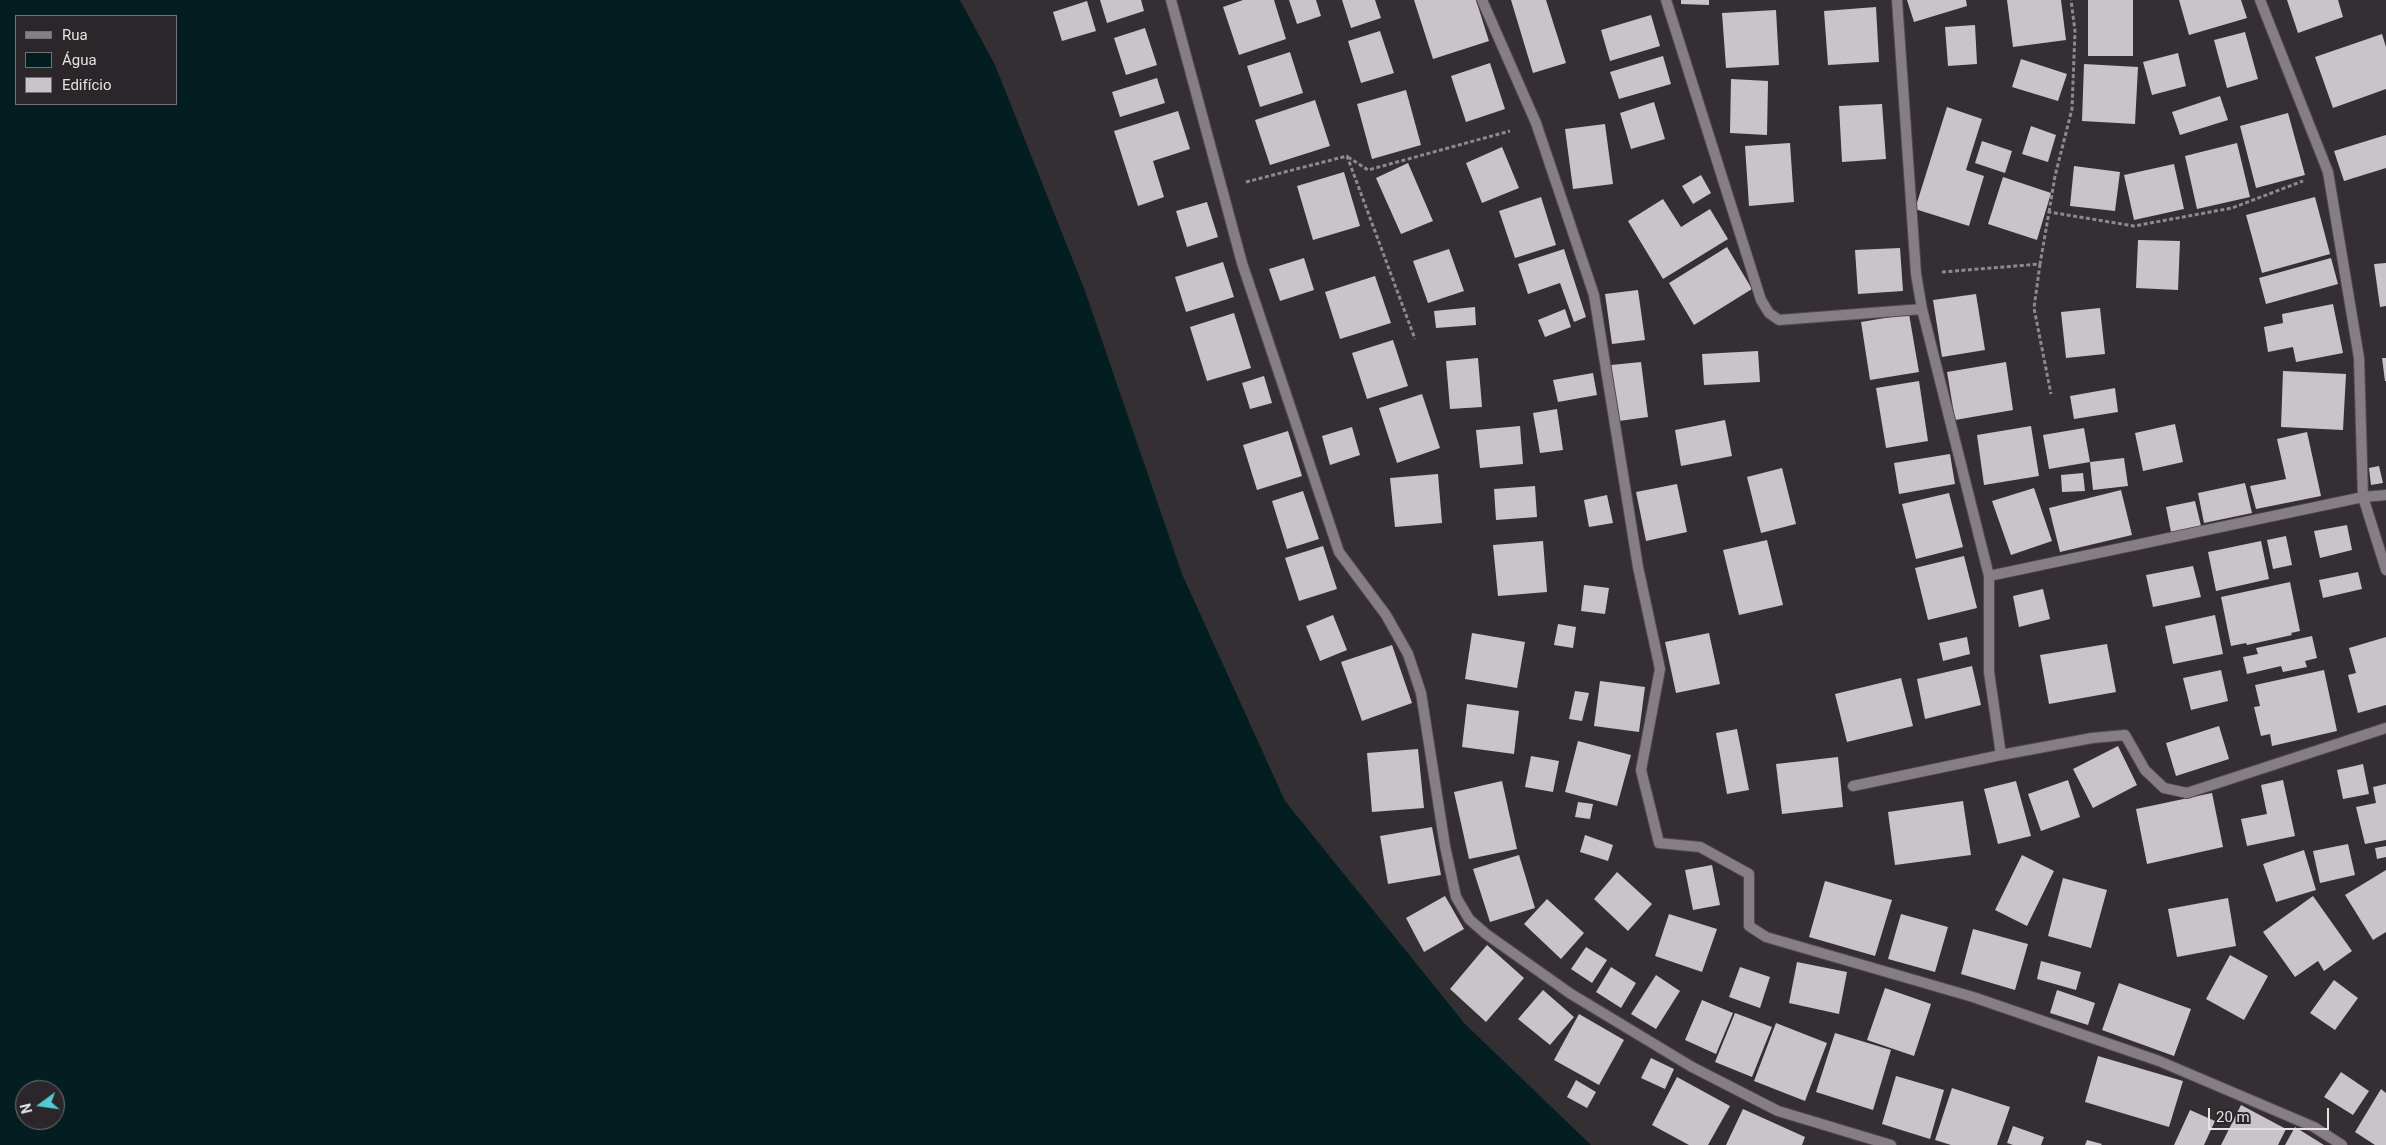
<!DOCTYPE html>
<html>
<head>
<meta charset="utf-8">
<style>
	body { margin:0 }
	#map { position:relative; width:2386px; height:1145px; overflow:hidden; background:#342f33; font-family:Roboto,sans-serif }
	canvas { display:block }
	.legend { position:absolute; left:15px; top:15px; width:162px; height:90px; box-sizing:border-box; background:#2a2629; border:1px solid #757174; margin:0; padding:6px 9px; list-style:none; font-size:15px; color:#e5e2e4 }
	.legend li { display:flex; align-items:center; gap:10px; height:25px }
	.legend b { width:25px; border:1px solid #757174 }
	.north { position:absolute; left:15px; top:1080px; width:50px; height:50px; box-sizing:border-box; background:#2a2629; border:1px solid #757174; border-radius:50%; rotate:256deg; font-size:14px; font-weight:700; line-height:20px; text-align:center; color:#e5e2e4 }
	.north::after { content:''; display:block; margin:auto; width:18px; height:22px; background:#51ccd3; clip-path:polygon(50% 0,100% 100%,50% 72%,0 100%) }
	.scale { position:absolute; left:2208px; top:1108px; width:121px; height:22px; box-sizing:border-box; border:2px solid #e5e2e4; border-top:0; padding-left:6px; font-size:15px; line-height:18px; white-space:nowrap; color:#e5e2e4; -webkit-text-stroke:4px #2a2629; paint-order:stroke }
</style>
</head>
<body>
<div id="map">
<canvas width="2386" height="1145"></canvas>
<ul class="legend">
<li><b style="height:6px;background:#877d86"></b>Rua</li>
<li><b style="height:14px;background:#031e20"></b>Água</li>
<li><b style="height:14px;background:#c9c4c9"></b>Edifício</li>
</ul>
<div class="north">N</div>
<div class="scale">20 m</div>
</div>
<script>
const c = document.querySelector('canvas').getContext('2d');
c.lineJoin = 'round';
function fillPath(path, color) { c.fillStyle = color; c.fill(path, 'evenodd'); }
const shape = rows => new Path2D(rows.map(r => 'M' + r).join(''));
function trace(path, color, width, dash) { c.strokeStyle = color; c.lineWidth = width; c.lineCap = dash ? 'butt' : 'round'; c.setLineDash(dash || []); c.stroke(path); }
fillPath(shape([
	[0,0,960,0,995,65,1084,288,1182,574,1285,801,1465,1024,1591,1145,0,1145],
	[16,16,176,16,176,104,16,104],
	[25,1090,55,1090,55,1120,25,1120]
]), '#031e20');
fillPath(shape([
	[1100,0,1141,0,1144,11,1107,23],
	[1243,0,1274,0,1286,39,1239,55,1223,7],
	[1289,0,1316,0,1321,16,1297,24],
	[1342,0,1375,0,1381,18,1351,28],
	[1414,0,1476,0,1489,41,1433,59],
	[1511,0,1546,0,1566,63,1533,73],
	[1681,0,1709,0,1709,5,1681,4],
	[1907,0,1966,0,1967,6,1914,22],
	[2007,0,2061,0,2066,40,2013,47],
	[2088,0,2133,0,2133,56,2088,56],
	[2179,0,2241,0,2247,18,2189,35],
	[2287,0,2338,0,2343,17,2298,33],
	[1087,1,1096,31,1062,41,1053,12],
	[1876,7,1879,62,1828,65,1824,11],
	[1776,10,1779,65,1726,68,1722,13],
	[1651,15,1660,46,1610,61,1601,30],
	[1975,25,1977,64,1948,66,1945,27],
	[1145,28,1157,65,1126,75,1114,38],
	[1380,31,1394,73,1361,83,1348,41],
	[2245,32,2258,79,2227,88,2214,40],
	[2382,34,2386,47,2386,89,2333,108,2315,57],
	[1290,52,1303,93,1260,107,1247,66],
	[2178,53,2186,86,2152,95,2143,62],
	[1663,56,1671,84,1619,99,1610,72],
	[2021,59,2067,74,2058,101,2012,87],
	[1490,63,1505,109,1466,122,1451,76],
	[2084,64,2138,67,2135,124,2082,121],
	[1157,78,1165,103,1120,117,1112,92],
	[1731,79,1768,81,1767,135,1730,133],
	[1406,90,1421,145,1372,159,1357,104],
	[2220,96,2228,120,2180,135,2172,112],
	[1315,100,1330,146,1270,165,1255,120],
	[1654,102,1665,139,1631,149,1620,113],
	[1882,104,1886,159,1842,162,1839,106],
	[1947,107,1982,119,1966,170,1984,176,1969,226,1915,209],
	[1178,111,1190,149,1153,161,1164,197,1138,206,1114,131],
	[2288,113,2305,175,2256,188,2240,126],
	[1605,124,1613,184,1573,189,1565,129],
	[2031,126,2056,135,2048,162,2022,154],
	[2386,135,2386,168,2344,181,2334,151],
	[1982,141,2012,151,2005,173,1975,163],
	[1790,143,1794,202,1749,206,1745,146],
	[2237,143,2250,197,2197,209,2185,156],
	[1502,147,1519,188,1482,203,1466,163],
	[1408,163,1433,221,1401,234,1376,178],
	[2174,164,2184,209,2134,220,2124,175],
	[2074,166,2120,172,2115,211,2070,206],
	[1344,172,1360,226,1313,240,1297,186],
	[1701,175,1711,193,1693,204,1682,186],
	[2003,177,2051,193,2037,240,1988,224],
	[1541,197,1556,245,1515,258,1499,211],
	[2315,197,2330,254,2262,273,2246,215],
	[1663,199,1681,227,1710,209,1728,239,1663,279,1628,221],
	[1207,202,1218,237,1187,247,1176,211],
	[2138,240,2180,241,2178,290,2136,288],
	[1727,247,1752,289,1694,325,1669,283],
	[1900,248,1903,291,1858,294,1855,250],
	[1449,249,1464,291,1428,303,1413,261],
	[1564,249,1586,317,1574,322,1560,283,1528,294,1518,264],
	[1304,258,1314,290,1280,301,1269,269],
	[2331,258,2338,284,2266,304,2259,278],
	[1223,262,1234,297,1186,312,1175,277],
	[2386,263,2386,306,2380,307,2374,264],
	[1375,276,1391,323,1340,339,1325,292],
	[1638,290,1645,340,1612,344,1605,294],
	[1976,294,1985,350,1942,357,1933,300],
	[2333,304,2343,353,2296,362,2293,347,2268,352,2264,327,2283,323,2282,314],
	[1475,307,1476,325,1436,328,1434,311],
	[2100,308,2105,354,2066,358,2061,312],
	[1565,309,1571,327,1545,337,1538,320],
	[1234,313,1251,368,1207,381,1190,327],
	[1909,314,1919,372,1870,380,1861,322],
	[1393,340,1408,386,1367,399,1352,353],
	[1758,351,1760,382,1704,385,1702,354],
	[1478,358,1482,407,1450,409,1446,361],
	[2382,358,2386,358,2386,381,2385,381],
	[1641,362,1648,417,1619,421,1611,365],
	[2006,362,2013,410,1955,420,1947,372],
	[2283,371,2346,374,2343,430,2281,427],
	[1593,373,1597,395,1558,402,1553,380],
	[1264,376,1272,403,1250,409,1242,383],
	[1919,381,1928,441,1886,448,1876,388],
	[2115,388,2118,412,2074,419,2070,396],
	[1422,394,1440,448,1397,463,1379,408],
	[1557,409,1563,450,1540,453,1533,413],
	[1725,420,1732,456,1681,466,1675,430],
	[2175,424,2183,462,2143,471,2135,433],
	[1520,426,1523,464,1480,468,1476,430],
	[2031,426,2039,476,1984,485,1977,435],
	[1352,427,1360,455,1330,465,1322,436],
	[2084,428,2090,462,2049,469,2043,435],
	[1288,431,1302,476,1257,490,1243,445],
	[2307,432,2321,496,2256,509,2250,486,2286,479,2277,439],
	[1950,454,1955,484,1899,494,1894,463],
	[2124,458,2128,486,2093,490,2090,462],
	[2379,466,2383,483,2371,485,2369,468],
	[1782,468,1796,524,1761,533,1747,477],
	[2083,473,2085,491,2062,492,2061,475],
	[1438,474,1442,523,1395,527,1390,478],
	[2245,483,2252,513,2204,523,2198,493],
	[1677,484,1687,532,1646,541,1636,492],
	[1535,486,1537,517,1496,520,1494,489],
	[2034,488,2052,541,2011,555,1992,501],
	[2121,490,2132,535,2060,552,2049,508],
	[1303,491,1319,539,1287,549,1272,501],
	[1949,493,1963,547,1916,559,1902,504],
	[1607,495,1613,523,1589,527,1584,500],
	[2195,501,2201,526,2171,532,2166,507],
	[2347,525,2352,550,2320,558,2314,531],
	[2286,536,2292,565,2273,569,2267,540],
	[1767,540,1783,605,1739,615,1723,550],
	[1543,541,1547,592,1498,596,1493,545],
	[2261,541,2269,579,2216,591,2208,552],
	[1323,546,1337,589,1299,601,1285,558],
	[1964,556,1977,608,1928,620,1915,568],
	[2193,566,2201,597,2153,607,2146,575],
	[2358,572,2362,589,2323,598,2319,580],
	[2290,582,2300,631,2291,633,2292,635,2247,645,2246,643,2231,646,2221,597],
	[1584,585,1609,588,1605,614,1581,611],
	[2043,589,2050,619,2019,627,2013,596],
	[1333,615,1347,650,1320,661,1306,626],
	[2215,615,2223,654,2173,664,2165,626],
	[1558,624,1576,627,1573,648,1554,645],
	[1472,633,1525,642,1517,688,1465,679],
	[1709,633,1720,684,1676,693,1665,642],
	[2312,636,2317,658,2305,661,2307,667,2283,672,2281,666,2247,674,2243,657,2258,654,2256,648],
	[1967,637,1970,654,1943,661,1939,643],
	[2386,637,2386,705,2358,713,2348,675,2356,673,2349,648],
	[2107,644,2116,692,2049,704,2040,655],
	[1392,645,1412,703,1362,721,1341,662],
	[1972,666,1981,705,1925,719,1917,679],
	[2221,670,2228,701,2191,710,2183,678],
	[2324,670,2337,731,2272,746,2270,734,2261,736,2254,707,2260,706,2255,685],
	[1901,678,1913,726,1847,742,1835,694],
	[1600,681,1645,687,1639,732,1594,726],
	[1575,691,1589,693,1582,721,1569,719],
	[1467,704,1519,711,1514,754,1462,747],
	[2219,726,2229,759,2176,776,2166,743],
	[1737,729,1749,790,1727,794,1716,733],
	[1578,741,1631,755,1617,806,1565,792],
	[2118,746,2137,785,2093,808,2073,769],
	[1418,749,1424,808,1372,812,1367,753],
	[1531,756,1559,761,1553,792,1525,787],
	[1838,757,1843,807,1782,814,1776,764],
	[2363,764,2369,794,2343,799,2337,770],
	[2068,780,2080,817,2041,831,2028,794],
	[2283,780,2295,836,2247,846,2241,819,2267,814,2261,785],
	[1502,781,1517,849,1469,859,1454,792],
	[2016,781,2031,836,1998,844,1984,789],
	[2386,784,2386,840,2365,844,2356,807,2376,803,2373,787],
	[2212,793,2223,847,2147,864,2136,809],
	[1963,801,1971,855,1895,865,1888,812],
	[1578,802,1593,804,1590,819,1575,817],
	[1432,827,1441,875,1388,884,1380,836],
	[1585,835,1613,845,1608,861,1580,852],
	[2348,844,2355,875,2320,883,2313,851],
	[2386,846,2386,857,2377,859,2375,848],
	[2304,850,2316,890,2276,902,2263,864],
	[1519,855,1535,908,1490,922,1473,869],
	[2022,855,2054,871,2027,926,1995,910],
	[1712,865,1720,905,1693,910,1685,870],
	[2386,870,2386,932,2373,940,2345,895],
	[1617,872,1652,904,1628,931,1594,899],
	[2063,878,2107,890,2091,948,2048,936],
	[1825,881,1892,900,1875,956,1809,937],
	[1445,896,1464,929,1424,952,1406,918],
	[2313,896,2352,951,2324,971,2318,961,2295,977,2263,932],
	[2228,898,2236,946,2177,957,2168,909],
	[1547,899,1584,933,1561,959,1524,924],
	[1669,914,1717,929,1702,972,1655,956],
	[1901,914,1948,927,1935,972,1888,959],
	[1973,929,2028,944,2015,990,1961,974],
	[1487,945,1524,978,1486,1022,1450,989],
	[1586,947,1607,960,1592,983,1571,969],
	[2230,955,2268,976,2244,1020,2206,999],
	[2041,961,2081,972,2076,990,2037,979],
	[1797,962,1847,972,1839,1014,1789,1003],
	[1611,967,1636,983,1621,1008,1596,992],
	[1740,967,1770,977,1760,1008,1729,997],
	[1656,975,1680,991,1656,1029,1631,1014],
	[2334,980,2358,998,2335,1030,2310,1013],
	[2119,983,2191,1009,2174,1056,2102,1030],
	[1885,988,1931,1004,1914,1056,1867,1040],
	[1543,990,1574,1017,1550,1045,1518,1019],
	[2057,990,2095,1003,2088,1025,2050,1013],
	[1702,1000,1733,1013,1716,1054,1685,1040],
	[1735,1013,1772,1027,1752,1077,1715,1062],
	[1579,1014,1624,1040,1599,1085,1554,1060],
	[1776,1023,1827,1043,1805,1101,1754,1081],
	[1835,1033,1891,1050,1873,1110,1816,1092],
	[2098,1056,2183,1081,2169,1127,2085,1102],
	[1651,1058,1674,1069,1665,1089,1641,1078],
	[2341,1072,2369,1091,2353,1115,2324,1097],
	[1896,1076,1944,1090,1930,1139,1882,1124],
	[1677,1077,1730,1106,1708,1145,1689,1145,1652,1125],
	[1576,1080,1596,1092,1587,1108,1567,1097],
	[1952,1088,2010,1107,1997,1145,1951,1145,1935,1140],
	[2381,1089,2386,1093,2386,1145,2375,1145,2355,1132],
	[2241,1105,2286,1129,2278,1145,2221,1145],
	[1743,1109,1805,1137,1802,1145,1726,1145],
	[2190,1110,2215,1121,2204,1145,2174,1145],
	[2013,1126,2044,1137,2041,1145,2013,1145,2007,1143],
	[2295,1127,2324,1145,2285,1145],
	[2087,1140,2102,1144,2101,1145,2085,1145]
]), '#c9c4c9');
const street = shape([
	[1171,0,1242,263,1339,552,1386,615,1408,654,1421,693,1445,846,1456,897,1469,919,1486,934,1571,994,1692,1067,1778,1111,1891,1145],
	[1482,0,1536,123,1594,295,1638,567,1660,669,1641,770,1659,843,1700,847,1749,874,1749,926,1766,937,1973,997,2159,1061,2314,1127,2342,1145],
	[1666,0,1761,300,1769,313,1779,320,1922,309],
	[1897,0,1916,274,1922,309,1989,576,2363,497,2386,495],
	[2260,0,2328,172,2359,358,2363,497,2386,570],
	[1989,576,1989,672,2001,755,2092,738,2125,735,2145,770,2164,788,2187,793,2386,728],
	[1853,786,2001,755]
]);
trace(street, '#504c4f', 12);
trace(shape([
	[1348,157,1368,170,1510,131],
	[1246,182,1347,156,1415,339],
	[2049,212,2055,176,2072,109,2075,31,2071,0],
	[2040,264,2034,308,2051,394],
	[1942,272,2040,264,2049,212,2134,226,2232,208,2303,181]
]), '#8d898c', 3, [4, 2.5]);
trace(street, '#877d86', 10);
</script>
</body>
</html>
